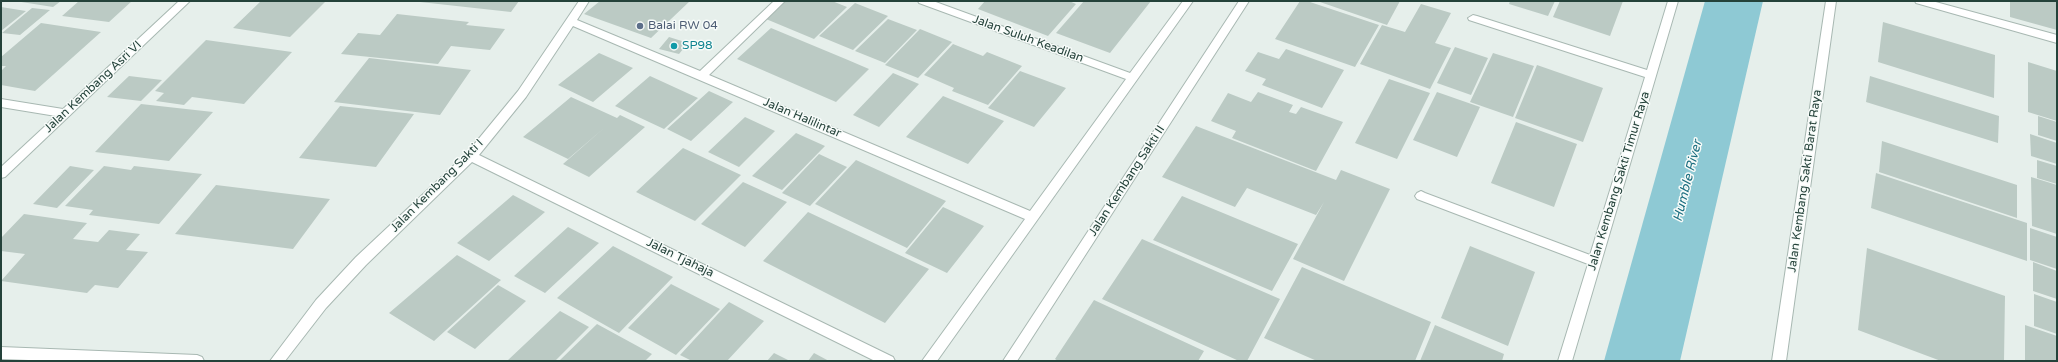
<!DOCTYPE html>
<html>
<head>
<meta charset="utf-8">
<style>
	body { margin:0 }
	#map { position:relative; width:2058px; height:362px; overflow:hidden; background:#e6efeb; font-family:"Varela Round",sans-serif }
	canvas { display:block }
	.frame { position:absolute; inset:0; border:2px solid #24423a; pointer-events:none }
</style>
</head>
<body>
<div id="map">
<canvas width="2058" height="362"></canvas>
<div class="frame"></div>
</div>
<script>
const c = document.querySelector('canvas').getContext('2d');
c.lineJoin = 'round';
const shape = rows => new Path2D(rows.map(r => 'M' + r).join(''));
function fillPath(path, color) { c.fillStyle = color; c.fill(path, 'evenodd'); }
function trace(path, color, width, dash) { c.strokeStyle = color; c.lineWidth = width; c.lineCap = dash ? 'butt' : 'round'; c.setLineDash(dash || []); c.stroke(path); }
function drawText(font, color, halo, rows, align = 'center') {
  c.font = font + ' "Varela Round",sans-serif'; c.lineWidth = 3; c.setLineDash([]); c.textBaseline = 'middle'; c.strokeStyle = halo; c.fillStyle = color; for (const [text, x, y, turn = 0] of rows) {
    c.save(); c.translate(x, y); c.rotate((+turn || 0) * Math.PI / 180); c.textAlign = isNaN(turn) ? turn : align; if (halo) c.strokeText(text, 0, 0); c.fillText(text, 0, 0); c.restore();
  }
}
fillPath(shape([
	[1705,1,1763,1,1680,361,1604,361,1705,1]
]), '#8ec9d4');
fillPath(shape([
	[15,1,61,1,53,7],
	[79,1,132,1,109,22,62,16],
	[261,1,326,1,290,37,233,28],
	[411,1,519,1,511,12],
	[600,1,690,1,651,38,584,14],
	[786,1,832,1,847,7,814,39,766,19],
	[985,1,1069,1,1076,4,1048,36,978,9],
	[1084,1,1151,1,1110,53,1056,33],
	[1300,1,1307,1,1379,25,1355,67,1275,39],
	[1317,1,1400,1,1387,25],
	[1510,1,1555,1,1548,16,1509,4],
	[1560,1,1623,1,1610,36,1553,17],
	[2010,1,2057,1,2057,30,2010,17],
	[855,3,888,16,853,50,819,36],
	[1421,4,1451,13,1435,43,1451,48,1430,89,1360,64,1382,25,1405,32],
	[1,7,26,11,1,31],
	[32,8,50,10,20,35,2,33],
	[397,14,469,22,466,25,505,29,490,50,451,46,438,64,341,54,358,33,380,35],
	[888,19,917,30,885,63,855,51],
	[1883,22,1995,55,1994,98,1878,62],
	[41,23,101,32,35,91,1,85,1,71,6,66,1,66,1,57],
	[771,28,848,60,869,69,836,102,737,59],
	[920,29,952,42,918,78,885,65],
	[669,37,688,43,679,54,659,49],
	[206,40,292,52,244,104,192,97,184,105,156,101,164,93,155,91],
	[953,44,983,56,987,52,1022,66,988,105,952,91,954,88,924,75],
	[1455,47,1488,58,1471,95,1437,83],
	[1286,49,1344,70,1322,108,1262,85,1266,79,1245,71,1258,52,1279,59],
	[599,53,633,68,593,102,558,85],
	[1493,53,1534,66,1513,117,1470,102],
	[369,58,471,70,440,115,334,102],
	[2028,62,2057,71,2057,121,2028,112],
	[1537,65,1603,88,1583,142,1515,118],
	[1020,71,1066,88,1034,127,988,108],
	[893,73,919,84,879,127,853,115],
	[129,76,162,80,141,101,107,97],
	[650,76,698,98,664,129,615,106],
	[1870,76,1999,116,1998,143,1866,102],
	[1389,79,1430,93,1397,159,1355,143],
	[709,91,733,102,691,141,667,129],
	[1258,92,1293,105,1289,112,1296,114,1301,107,1343,122,1316,171,1232,138,1236,131,1211,121,1228,93,1251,102],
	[1437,92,1480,107,1457,157,1413,140],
	[943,96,1004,121,968,164,906,137],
	[571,97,617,118,620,115,645,127,589,177,563,164,604,128,568,159,523,137],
	[141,104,213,112,169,161,95,152],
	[340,106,414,114,376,167,299,158],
	[2038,116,2057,122,2057,141,2038,135],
	[745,117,775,131,739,167,708,152],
	[1516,122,1577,144,1554,207,1491,183],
	[1196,126,1336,180,1341,170,1390,189,1344,281,1293,259,1324,202,1316,215,1247,188,1235,207,1162,177],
	[796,133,825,146,782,190,752,176],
	[2030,134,2057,143,2057,164,2031,156],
	[1882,141,2017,185,2017,218,1879,172],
	[683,148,741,175,695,221,636,192],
	[819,154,847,167,810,206,782,193],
	[856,160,946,201,907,248,815,204],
	[2037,160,2057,166,2057,184,2037,178],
	[70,166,94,170,57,208,33,204],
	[104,166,131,170,134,166,202,174,159,224,89,215,93,210,65,206],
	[1876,173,2027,223,2027,261,1871,208],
	[2031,177,2057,185,2057,234,2032,226],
	[743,182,787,202,745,247,701,224],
	[216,185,330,199,293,249,175,234],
	[513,195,545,212,489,261,457,243],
	[1182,196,1298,244,1272,291,1153,240],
	[943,207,984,226,947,273,905,253],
	[808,212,929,269,885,323,763,261],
	[24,214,87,223,73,239,98,242,109,230,140,234,126,250,148,252,118,288,95,285,87,293,1,281,25,254,1,251,1,238],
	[568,227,599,243,545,293,514,276],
	[2030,228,2057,237,2057,269,2030,260],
	[1142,239,1280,299,1247,361,1239,361,1102,299],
	[613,246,673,277,619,333,557,298],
	[1470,246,1535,272,1508,346,1441,318],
	[1867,248,2005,296,2004,361,1941,361,1858,330],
	[457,255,501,280,434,341,389,313],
	[2033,262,2057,271,2057,299,2033,291],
	[1302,267,1431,322,1415,361,1317,361,1264,338],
	[671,284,720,309,676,355,628,328],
	[498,285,526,301,475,349,447,332],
	[2034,294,2057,302,2057,334,2034,326],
	[1094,300,1204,351,1198,361,1058,361,1055,359],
	[729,302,764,321,727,361,692,361,680,355],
	[560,311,589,327,555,361,507,361],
	[597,324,652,354,645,361,559,361],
	[1435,325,1504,354,1502,361,1420,361],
	[2025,325,2057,336,2057,361,2025,361],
	[774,353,790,361,767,361],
	[814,353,829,361,808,361]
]), '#bbcac4');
const minor = shape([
	[179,1,190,1,5,177,1,178,1,167,56,116,1,107,1,99,63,109,179,1],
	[579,1,589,1,577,20,700,71,774,1,785,1,709,75,1030,211,1126,79,919,3,918,1,933,1,1130,73,1183,1,1193,1,937,361,922,361,1025,219,573,26,526,97,479,155,893,357,895,361,875,361,472,162,366,265,326,308,285,361,270,361,316,300,356,257,467,153,518,91,579,1],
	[1239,1,1249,1,1017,361,1003,361,1239,1],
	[1668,1,1678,1,1572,361,1558,361,1588,264,1417,199,1415,196,1417,193,1421,191,1425,193,1590,255,1645,77,1469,20,1468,18,1473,15,1477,16,1647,70,1668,1],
	[1826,1,1836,1,1786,361,1772,361,1826,1],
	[1915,1,1932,1,2057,35,2057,43,1916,3,1915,1],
	[1,347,197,355,202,357,204,361,56,361,1,359,1,347]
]);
trace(minor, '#a8b8b2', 2);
fillPath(minor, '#fff');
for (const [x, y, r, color] of [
	[640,26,4,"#5c6f8a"],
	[674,46,4,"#0f9aa8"]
]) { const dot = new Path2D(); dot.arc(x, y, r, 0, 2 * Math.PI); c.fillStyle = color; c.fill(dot); trace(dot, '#f7fbf9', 1.5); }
drawText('12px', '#4e5e75', '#f7fbf9', [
	["Balai RW 04",648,26]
], 'left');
drawText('12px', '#24423a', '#f7fbf9', [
	["Jalan Suluh Keadilan",1028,39,20],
	["Jalan Kembang Asri VI",93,87,-43],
	["Jalan Halilintar",802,118,23],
	["Jalan Kembang Sakti II",1127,181,-57],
	["Jalan Kembang Sakti Timur Raya",1619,181,-73],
	["Jalan Kembang Sakti Barat Raya",1805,181,-82],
	["Jalan Kembang Sakti I",437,186,-45],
	["Jalan Tjahaja",680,258,26]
]);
drawText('12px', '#0d838f', '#f7fbf9', [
	["SP98",682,46]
], 'left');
drawText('italic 13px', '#1c6f80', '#f7fbf9', [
	["Humble River",1688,181,-76]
]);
</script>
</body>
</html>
